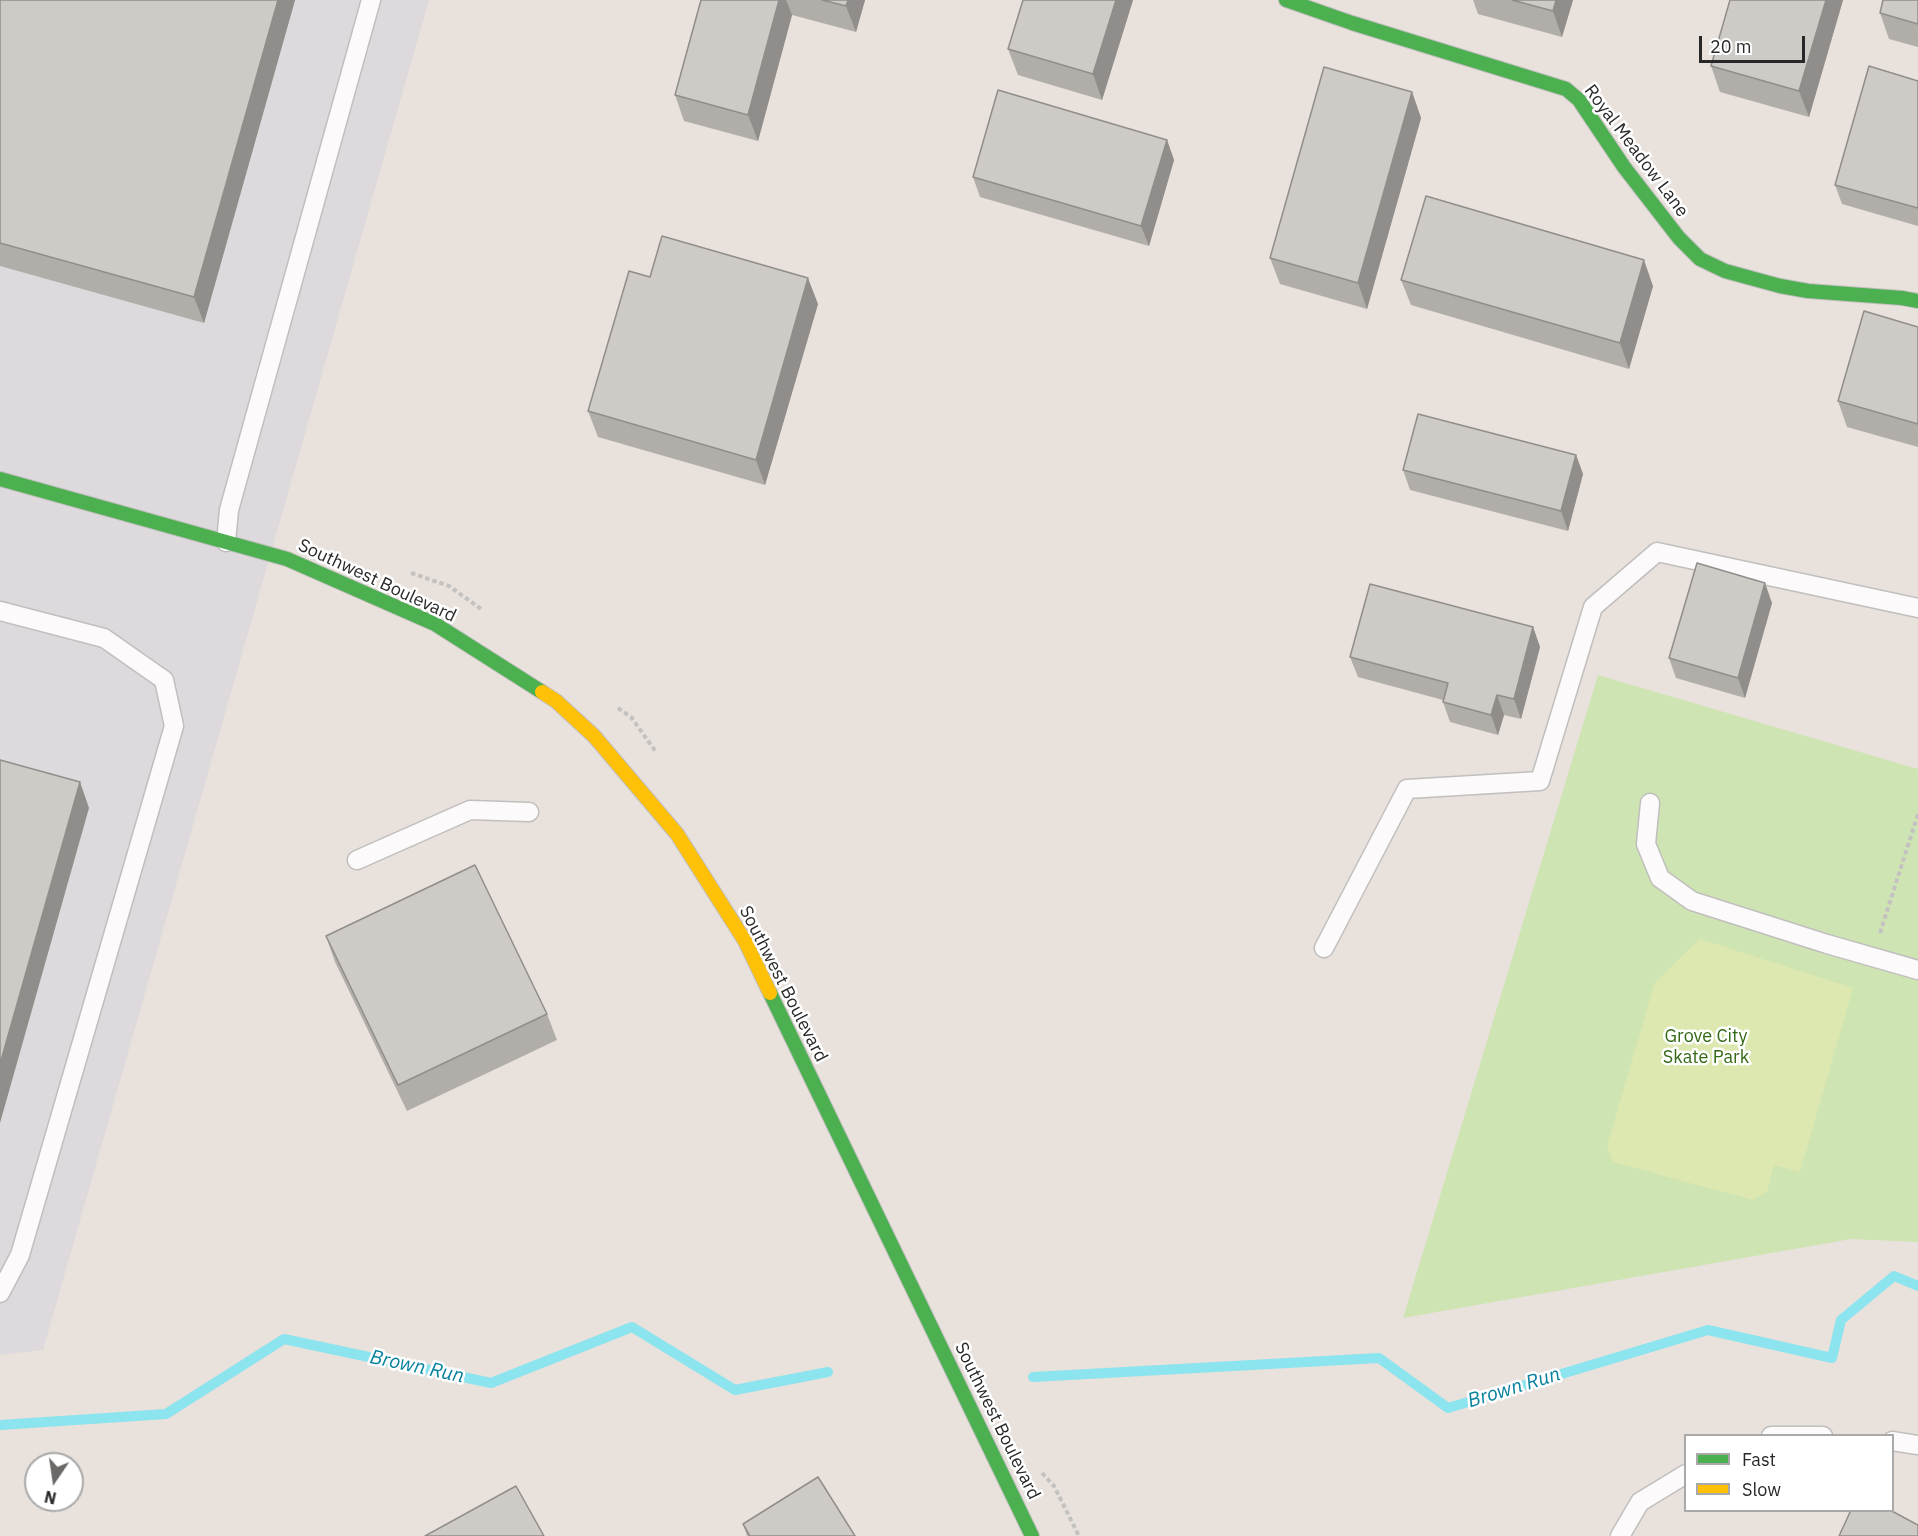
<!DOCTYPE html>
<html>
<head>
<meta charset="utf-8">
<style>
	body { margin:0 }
	#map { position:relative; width:1918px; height:1536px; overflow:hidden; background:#e8e1dc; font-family:"IBM Plex Sans",sans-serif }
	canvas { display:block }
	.legend { position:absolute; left:1684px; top:1434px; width:210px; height:78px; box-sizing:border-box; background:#fff; border:2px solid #a9a9a9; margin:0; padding:8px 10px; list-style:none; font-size:18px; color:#282828 }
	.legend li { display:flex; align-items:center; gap:12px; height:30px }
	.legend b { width:30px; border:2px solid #a9a9a9 }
	.north { position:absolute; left:24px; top:1452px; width:60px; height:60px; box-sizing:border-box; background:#fff; border:2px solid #a9a9a9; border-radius:50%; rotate:193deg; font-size:16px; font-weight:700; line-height:24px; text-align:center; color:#282828 }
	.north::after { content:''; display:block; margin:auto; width:21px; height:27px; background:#6b6967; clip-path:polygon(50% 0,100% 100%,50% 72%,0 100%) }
	.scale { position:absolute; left:1699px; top:36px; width:106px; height:27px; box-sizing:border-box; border:3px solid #282828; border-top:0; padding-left:8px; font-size:18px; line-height:21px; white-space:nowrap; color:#282828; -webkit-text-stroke:4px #fff; paint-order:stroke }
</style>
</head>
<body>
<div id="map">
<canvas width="1918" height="1536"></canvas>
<ul class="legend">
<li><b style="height:8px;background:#4caf50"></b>Fast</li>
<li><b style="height:8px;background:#ffc107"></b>Slow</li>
</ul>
<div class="north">N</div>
<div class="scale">20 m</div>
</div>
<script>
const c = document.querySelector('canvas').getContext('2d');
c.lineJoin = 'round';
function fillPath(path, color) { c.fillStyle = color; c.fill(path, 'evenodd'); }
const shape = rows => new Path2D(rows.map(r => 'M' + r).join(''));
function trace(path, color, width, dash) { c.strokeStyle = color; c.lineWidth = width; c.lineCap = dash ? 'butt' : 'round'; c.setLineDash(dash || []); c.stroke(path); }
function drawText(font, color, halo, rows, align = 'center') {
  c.font = font + ' "IBM Plex Sans",sans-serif'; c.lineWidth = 5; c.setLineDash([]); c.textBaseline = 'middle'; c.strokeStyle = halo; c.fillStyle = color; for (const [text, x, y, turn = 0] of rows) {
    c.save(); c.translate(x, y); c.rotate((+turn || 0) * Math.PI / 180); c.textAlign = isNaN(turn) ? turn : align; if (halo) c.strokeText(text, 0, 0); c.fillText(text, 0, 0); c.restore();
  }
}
fillPath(shape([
	[0,0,429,0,43,1350,0,1355]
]), '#ddd9dc');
fillPath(shape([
	[1598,675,1918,769,1918,1242,1851,1239,1403,1318]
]), '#cfe4b3');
fillPath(shape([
	[1700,939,1853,988,1800,1172,1774,1165,1767,1192,1753,1200,1613,1162,1607,1146,1655,982]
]), '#dde8b0');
trace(shape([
	[1033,1377,1379,1358,1448,1408,1708,1330,1832,1358,1841,1320,1894,1276,1918,1286],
	[0,1425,166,1414,284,1339,491,1383,632,1327,735,1390,828,1372]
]), '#8ce4ee', 10);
const lane = shape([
	[226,542,229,510,371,0],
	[0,611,104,638,164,680,174,726,20,1255,0,1293],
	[1650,803,1646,844,1660,878,1692,901,1827,944,1918,970],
	[357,860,470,810,529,812],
	[1324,948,1407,789,1540,781,1593,607,1657,552,1918,608],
	[1771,1436,1823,1436],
	[1892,1441,1918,1445],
	[1620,1536,1640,1502,1686,1474]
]);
const fast = shape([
	[1286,0,1352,23,1566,89,1579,100,1624,167,1679,238,1700,259,1725,271,1780,286,1808,291,1902,298,1918,301],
	[0,479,287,559,435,624,542,692],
	[770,993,1032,1536]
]);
const slow = shape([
	[542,692,556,701,594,736,677,834,745,941,770,993]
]);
trace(lane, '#c0bfbe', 21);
trace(fast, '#c0bfbe', 16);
trace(slow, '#c0bfbe', 16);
trace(shape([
	[411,573,449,586,481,609],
	[618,708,631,717,656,752],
	[1880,933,1918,814],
	[1042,1473,1054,1486,1079,1536]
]), '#c3c2c1', 4, [4.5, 3]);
trace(lane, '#fcfafa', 18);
trace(fast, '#4caf50', 14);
trace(slow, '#ffc107', 14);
fillPath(shape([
	[0,0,295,0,204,323,0,266],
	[701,0,865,0,856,32,792,15,758,141,684,121,675,95],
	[1133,0,1102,100,1018,75,1008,49],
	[1473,0,1573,0,1562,37,1478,14],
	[1843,0,1809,117,1720,92,1711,66],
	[1918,0,1918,47,1889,39,1880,13],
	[1918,81,1918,226,1842,204,1835,185],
	[1412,92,1421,118,1367,309,1280,284,1270,258],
	[1167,140,1174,160,1149,246,980,197,973,177],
	[650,277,818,304,765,485,598,437,588,411],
	[1401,280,1653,286,1629,369,1411,305],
	[1918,327,1918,447,1847,427,1838,401],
	[1576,455,1583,474,1568,531,1410,490,1403,470],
	[1772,603,1745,698,1676,678,1669,658],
	[1533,627,1540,647,1521,719,1504,715,1498,735,1450,722,1443,702,1443,700,1358,677,1350,657],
	[326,936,547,1014,557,1040,407,1111,335,962],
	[743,1524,750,1536,747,1536]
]), '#b1aeaa');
fillPath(shape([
	[278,0,295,0,204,323,194,297],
	[779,0,786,0,792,15,758,141,748,115],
	[848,0,865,0,856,32,846,6],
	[1116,0,1133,0,1102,100,1093,74],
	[1556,0,1573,0,1562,37,1553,11],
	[1826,0,1843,0,1809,117,1799,91],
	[1412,92,1421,118,1367,309,1358,283],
	[1167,140,1174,160,1149,246,1141,226],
	[1644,260,1653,286,1629,369,1620,343],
	[808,278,818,304,765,485,756,460],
	[1576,455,1583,474,1568,531,1561,511],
	[1765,583,1772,603,1745,698,1738,678],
	[1533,627,1540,647,1521,719,1514,699],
	[1497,695,1504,715,1498,735,1491,715],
	[80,782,89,808,0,1123,0,1064]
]), '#908d8b');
const building = shape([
	[0,0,278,0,194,297,0,243,0,0],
	[701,0,779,0,748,115,675,95,701,0],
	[822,0,848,0,846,6,822,0],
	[1023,0,1116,0,1093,74,1008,49,1023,0],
	[1512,0,1556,0,1553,11,1512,0],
	[1730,0,1826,0,1799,91,1711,66,1730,0],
	[1883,0,1918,0,1918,24,1880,13,1883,0],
	[1869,66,1918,81,1918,208,1835,185,1869,66],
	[1324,67,1412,92,1358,283,1270,258,1324,67],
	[998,90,1167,140,1141,226,973,177,998,90],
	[1426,196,1644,260,1620,343,1401,280,1426,196],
	[662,236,808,278,756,460,588,411,629,271,650,277,662,236],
	[1864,311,1918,327,1918,424,1838,401,1864,311],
	[1418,414,1576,455,1561,511,1403,470,1418,414],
	[1697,563,1765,583,1738,678,1669,658,1697,563],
	[1370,584,1533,627,1514,699,1497,695,1491,715,1443,702,1448,683,1350,657,1370,584],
	[0,760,80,782,0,1064,0,760],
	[475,865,547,1014,398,1085,326,936,475,865],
	[818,1477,855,1536,750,1536,743,1524,818,1477],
	[516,1486,544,1536,425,1536,516,1486],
	[1851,1510,1890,1510,1918,1525,1918,1536,1839,1536,1851,1510]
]);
fillPath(building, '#cecac6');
trace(building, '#908d8b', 1.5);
drawText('18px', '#282828', '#fff', [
	["Royal Meadow Lane",1636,151,53],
	["Southwest Boulevard",377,581,25],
	["Southwest Boulevard",783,984,63],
	["Southwest Boulevard",997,1421,64]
]);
drawText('18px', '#336815', '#fff', [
	["Grove City",1706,1037],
	["Skate Park",1706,1058]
]);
drawText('italic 20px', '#06819e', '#fff', [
	["Brown Run",417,1367,12],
	["Brown Run",1514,1388,-17]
]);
</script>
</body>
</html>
